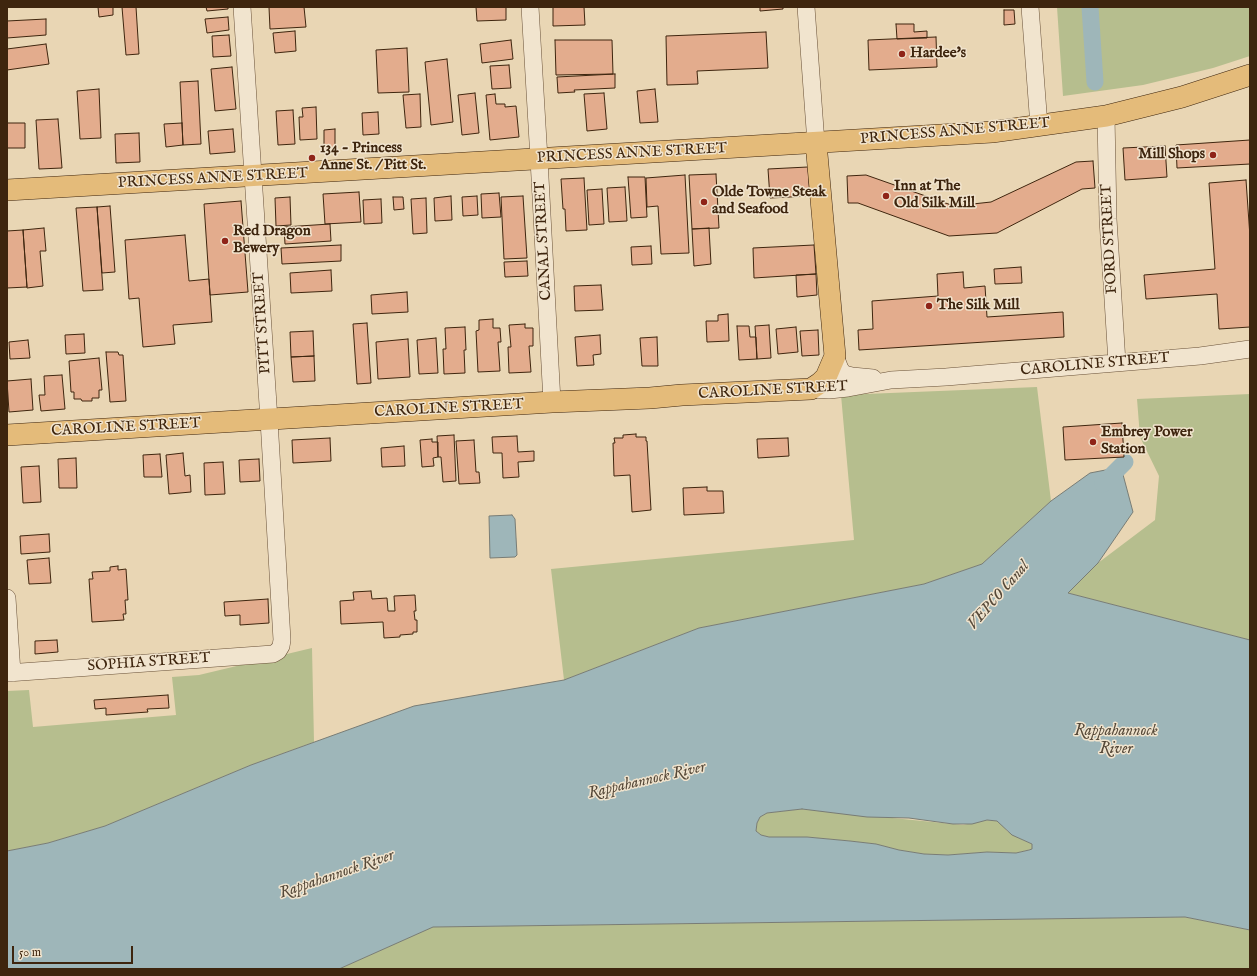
<!DOCTYPE html>
<html>
<head>
<meta charset="utf-8">
<style>
	body { margin:0 }
	#map { position:relative; width:1257px; height:976px; overflow:hidden; background:#e9d6b4; font-family:"IM FELL English",serif }
	canvas { display:block }
	.frame { position:absolute; inset:0; border:8px solid #3e250e; pointer-events:none }
	.scale { position:absolute; left:12px; top:946px; width:121px; height:18px; box-sizing:border-box; border:2px solid #3e250e; border-top:0; padding-left:5px; font-size:12px; line-height:14px; white-space:nowrap; color:#3e250e; -webkit-text-stroke:3px #f1e4ce; paint-order:stroke }
</style>
</head>
<body>
<div id="map">
<canvas width="1257" height="976"></canvas>
<div class="frame"></div>
<div class="scale">50 m</div>
</div>
<script>
const c = document.querySelector('canvas').getContext('2d');
c.lineJoin = 'round';
function fillPath(path, color) { c.fillStyle = color; c.fill(path, 'evenodd'); }
const shape = rows => new Path2D(rows.map(r => 'M' + r).join(''));
function trace(path, color, width, dash) { c.strokeStyle = color; c.lineWidth = width; c.lineCap = dash ? 'butt' : 'round'; c.setLineDash(dash || []); c.stroke(path); }
function drawText(font, color, halo, rows, align = 'center') {
  c.font = font + ' "IM FELL English",serif'; c.lineWidth = 3; c.setLineDash([]); c.textBaseline = 'middle'; c.strokeStyle = halo; c.fillStyle = color; for (const [text, x, y, turn = 0] of rows) {
    c.save(); c.translate(x, y); c.rotate((+turn || 0) * Math.PI / 180); c.textAlign = isNaN(turn) ? turn : align; if (halo) c.strokeText(text, 0, 0); c.fillText(text, 0, 0); c.restore();
  }
}
fillPath(shape([
	[1057,7,1250,7,1250,56,1213,68,1143,85,1063,96],
	[1037,387,1051,501,982,564,924,584,699,628,564,680,551,569,854,540,841,395],
	[1250,394,1250,640,1068,593,1098,563,1155,520,1159,476,1140,437,1137,399],
	[312,648,314,742,251,765,105,826,48,843,7,851,7,691,29,690,33,727,176,715,172,677,199,675],
	[802,809,963,825,987,820,997,821,1003,825,1007,831,1019,838,1032,844,1032,849,1016,853,987,852,948,855,924,854,899,850,875,844,850,841,807,837,769,837,761,835,756,831,757,823,760,817,767,813],
	[1185,917,1250,930,1250,969,339,969,432,927]
]), '#b6be8e');
const water = shape([
	[1121,467,1133,512,1098,563,1068,593,1250,640,1250,930,1185,917,433,927,339,969,7,969,7,851,48,843,105,826,251,765,414,706,564,680,699,628,924,584,982,564,1051,501,1090,473,1121,467],
	[802,809,867,817,909,818,953,824,972,824,987,820,997,821,1012,835,1032,844,1032,849,1029,850,1016,853,987,852,948,855,924,854,899,850,876,844,850,841,807,837,769,837,761,835,756,831,757,823,760,817,767,813,802,809],
	[512,515,515,519,517,555,515,557,490,558,489,516,512,515]
]);
fillPath(water, '#9eb6b9');
trace(water, '#787c75', 1);
trace(shape([
	[1090,7,1095,82],
	[1103,484,1125,462]
]), '#9eb6b9', 17);
const building = shape([
	[98,7,113,7,113,15,99,17,98,7],
	[122,7,136,7,139,54,126,55,122,7],
	[206,7,228,7,228,9,207,11,206,7],
	[269,7,304,7,306,27,270,29,269,7],
	[476,7,506,7,506,20,477,21,476,7],
	[553,7,584,7,585,25,553,26,553,7],
	[760,7,783,7,783,9,760,11,760,7],
	[1004,10,1014,10,1015,24,1004,25,1004,10],
	[228,17,229,30,207,33,205,19,228,17],
	[46,19,46,35,7,38,7,21,46,19],
	[896,24,914,24,914,32,927,31,927,38,897,39,896,24],
	[295,31,296,51,275,53,273,33,295,31],
	[766,32,768,68,697,71,698,84,667,85,666,36,766,32],
	[229,35,231,56,213,57,212,36,229,35],
	[936,37,937,67,869,70,868,40,936,37],
	[511,40,513,59,482,63,480,44,511,40],
	[555,40,612,40,613,74,556,75,555,40],
	[46,44,49,64,7,70,7,49,46,44],
	[407,48,409,92,378,93,376,50,407,48],
	[447,59,453,122,431,125,425,62,447,59],
	[509,65,511,88,492,89,490,66,509,65],
	[232,67,236,109,215,111,211,69,232,67],
	[615,74,615,88,574,90,575,92,558,93,557,77,615,74],
	[198,81,201,144,183,145,180,82,198,81],
	[99,89,101,138,80,139,77,91,99,89],
	[655,89,658,122,640,123,637,91,655,89],
	[475,93,479,133,462,135,458,95,475,93],
	[604,93,607,129,587,131,584,94,604,93],
	[420,94,421,127,406,128,403,95,420,94],
	[495,94,496,104,505,104,505,107,516,106,519,137,490,140,486,95,495,94],
	[316,107,317,139,300,140,299,117,303,117,302,108,316,107],
	[293,110,295,144,278,145,276,111,293,110],
	[378,112,379,134,363,135,362,113,378,112],
	[58,119,62,168,39,169,36,120,58,119],
	[7,123,25,123,25,148,7,148,7,123],
	[182,123,183,145,166,147,164,124,182,123],
	[233,129,235,152,210,154,208,131,233,129],
	[335,129,335,149,324,150,324,130,335,129],
	[139,133,140,162,116,163,115,134,139,133],
	[1250,140,1250,164,1177,168,1176,145,1250,140],
	[1165,146,1167,177,1125,180,1123,148,1165,146],
	[1093,161,1095,188,1082,189,997,233,949,236,858,203,848,203,847,176,866,175,954,206,991,202,1076,162,1093,161],
	[808,167,810,196,770,198,768,169,808,167],
	[716,174,719,228,692,229,689,175,716,174],
	[685,175,689,253,661,254,658,206,647,207,646,178,685,175],
	[628,177,645,177,647,217,631,218,628,177],
	[584,178,587,230,566,231,565,209,563,209,561,179,584,178],
	[1246,180,1250,237,1250,327,1219,329,1217,294,1146,299,1144,275,1215,269,1209,183,1246,180],
	[625,187,627,221,609,222,607,188,625,187],
	[602,189,604,224,589,225,587,190,602,189],
	[359,192,361,222,325,224,323,194,359,192],
	[499,193,501,217,482,218,481,194,499,193],
	[451,196,452,220,435,221,434,198,451,196],
	[477,196,478,215,463,216,462,197,477,196],
	[523,196,527,258,504,259,501,197,523,196],
	[290,197,291,225,276,226,275,198,290,197],
	[393,197,403,197,404,209,394,210,393,197],
	[426,198,427,233,413,234,411,199,426,198],
	[381,199,382,223,364,224,363,200,381,199],
	[241,201,248,292,210,295,204,204,241,201],
	[110,206,115,272,102,273,97,207,110,206],
	[97,207,103,290,83,291,76,208,97,207],
	[330,224,331,241,285,244,284,227,330,224],
	[44,228,46,251,40,251,43,286,27,288,23,230,44,228],
	[709,228,711,264,694,266,692,229,709,228],
	[23,230,27,287,7,288,7,231,23,230],
	[185,235,189,281,209,279,212,322,173,325,175,344,143,347,139,298,129,299,125,240,185,235],
	[341,245,341,261,282,264,281,248,341,245],
	[814,245,816,274,754,278,753,248,814,245],
	[651,246,652,264,632,265,631,247,651,246],
	[527,261,528,276,505,277,504,262,527,261],
	[1021,267,1022,283,995,284,994,269,1021,267],
	[331,270,332,291,291,293,290,273,331,270],
	[963,272,964,288,985,286,987,317,1063,312,1064,337,859,350,858,330,873,329,872,301,938,296,937,274,963,272],
	[816,274,817,295,797,297,796,275,816,274],
	[601,285,603,310,575,311,574,286,601,285],
	[407,292,408,312,372,314,371,295,407,292],
	[728,314,729,341,707,342,706,321,718,321,718,315,728,314],
	[493,319,493,328,500,328,501,342,498,342,500,371,478,372,476,331,479,330,479,320,493,319],
	[367,323,371,383,357,384,353,324,367,323],
	[525,324,525,328,533,328,533,346,529,346,531,372,509,373,508,347,511,347,509,325,525,324],
	[769,325,771,358,757,359,755,326,769,325],
	[737,326,749,326,750,337,756,337,757,359,739,360,737,326],
	[465,327,466,350,464,350,465,373,444,374,443,349,446,349,445,328,465,327],
	[796,327,798,352,778,354,776,329,796,327],
	[818,330,819,355,802,356,800,331,818,330],
	[313,331,314,356,291,357,290,332,313,331],
	[84,334,85,353,66,354,65,335,84,334],
	[600,335,601,354,593,355,594,365,577,366,575,337,600,335],
	[657,337,658,366,642,366,640,338,657,337],
	[436,338,438,373,419,374,417,340,436,338],
	[408,339,410,377,378,379,376,342,408,339],
	[28,340,30,358,10,359,9,342,28,340],
	[106,352,118,352,119,355,123,355,126,401,110,402,106,352],
	[314,356,315,381,293,382,291,357,314,356],
	[99,358,102,390,99,390,99,398,92,398,92,401,82,401,81,399,74,399,74,392,71,392,69,361,99,358],
	[62,375,65,409,41,411,39,395,45,395,44,376,62,375],
	[31,379,33,410,9,412,7,381,31,379],
	[1122,423,1124,457,1065,460,1063,427,1122,423],
	[636,434,636,437,646,437,646,441,647,441,651,510,632,512,630,475,614,476,613,443,615,443,614,438,623,438,623,435,636,434],
	[454,435,456,481,443,482,441,457,438,457,437,436,454,435],
	[517,436,518,452,534,451,534,461,518,462,519,477,503,478,502,453,493,453,492,437,517,436],
	[330,438,331,461,293,463,292,440,330,438],
	[788,438,789,456,758,458,757,439,788,438],
	[432,439,432,442,438,442,438,457,433,458,434,466,422,467,420,440,432,439],
	[474,440,476,472,479,472,480,483,459,484,456,441,474,440],
	[404,446,405,466,382,467,381,448,404,446],
	[183,453,185,476,190,475,191,492,169,494,166,455,183,453],
	[160,454,162,477,144,477,143,455,160,454],
	[76,458,77,488,59,488,58,459,76,458],
	[259,459,260,481,240,482,239,460,259,459],
	[223,462,225,494,205,495,204,463,223,462],
	[39,466,41,502,23,503,21,467,39,466],
	[707,487,707,491,723,491,724,513,684,515,683,488,707,487],
	[49,534,50,552,21,554,20,536,49,534],
	[49,558,51,583,29,584,27,560,49,558],
	[118,566,118,570,126,569,128,600,125,600,126,614,123,614,124,620,92,622,89,579,93,579,92,572,110,571,110,567,118,566],
	[371,591,372,599,387,598,388,611,395,611,394,596,415,595,416,611,414,611,415,620,417,620,417,632,413,632,413,634,400,635,400,637,384,638,383,622,341,624,340,601,354,600,353,592,371,591],
	[268,599,269,623,240,625,240,615,225,616,224,602,268,599],
	[57,640,58,652,35,654,35,641,57,640],
	[168,695,169,708,147,709,148,712,106,715,106,708,95,709,94,700,168,695]
]);
fillPath(building, '#e3ac8d');
trace(building, '#3e250e', 1);
const minor = shape([
	[530,7,539,159,552,402],
	[806,7,816,143],
	[1030,7,1039,126],
	[1106,116,1108,219,1117,363],
	[835,356,840,369,844,374,852,376,873,378],
	[811,389,829,390,848,388,891,380,946,377,1200,356,1250,349],
	[7,598,12,673],
	[7,673,273,654,278,651,281,646,282,640,269,420,242,7]
]);
const major = shape([
	[7,190,992,132,1106,116,1182,97,1250,75],
	[7,435,552,402,650,398,682,395,811,389,820,383,826,377,835,356,816,143]
]);
trace(minor, '#695138', 18);
trace(major, '#3e250e', 22);
trace(minor, '#f1e4ce', 17);
trace(major, '#e4bb7a', 21);
for (const [x, y, r, color] of [
	[902,54,4,"#8f2418"],
	[1213,155,4,"#8f2418"],
	[312,158,4,"#8f2418"],
	[886,196,4,"#8f2418"],
	[704,202,4,"#8f2418"],
	[225,241,4,"#8f2418"],
	[929,306,4,"#8f2418"],
	[1093,442,4,"#8f2418"]
]) { const dot = new Path2D(); dot.arc(x, y, r, 0, 2 * Math.PI); c.fillStyle = color; c.fill(dot); trace(dot, '#f1e4ce', 1.5); }
drawText('bold 15px', '#3e250e', '#f1e4ce', [
	["Hardee's",910,54],
	["134 - Princess",320,149],
	["Anne St. / Pitt St.",320,166],
	["Mill Shops",1205,155,"right"],
	["Inn at The",894,187],
	["Old Silk Mill",894,204],
	["Olde Towne Steak",712,193],
	["and Seafood",712,210],
	["Red Dragon",233,232],
	["Bewery",233,249],
	["The Silk Mill",937,306],
	["Embrey Power",1101,433],
	["Station",1101,450]
], 'left');
drawText('15px', '#3e250e', '#f1e4ce', [
	["PRINCESS ANNE STREET",955,132,-5],
	["PRINCESS ANNE STREET",632,154,-3],
	["PRINCESS ANNE STREET",213,179,-3],
	["FORD STREET",1110,239,-93],
	["CANAL STREET",544,241,-93],
	["PITT STREET",263,323,-94],
	["CAROLINE STREET",1095,365,-5],
	["CAROLINE STREET",773,391,-3],
	["CAROLINE STREET",449,409,-3],
	["CAROLINE STREET",126,428,-3],
	["SOPHIA STREET",149,663,-4]
]);
drawText('italic 16px', '#564939', '#f1e4ce', [
	["VEPCO Canal",999,596,-49],
	["Rappahannock",1116,732],
	["River",1116,750],
	["Rappahannock River",647,781,-13],
	["Rappahannock River",337,875,-19]
]);
</script>
</body>
</html>
